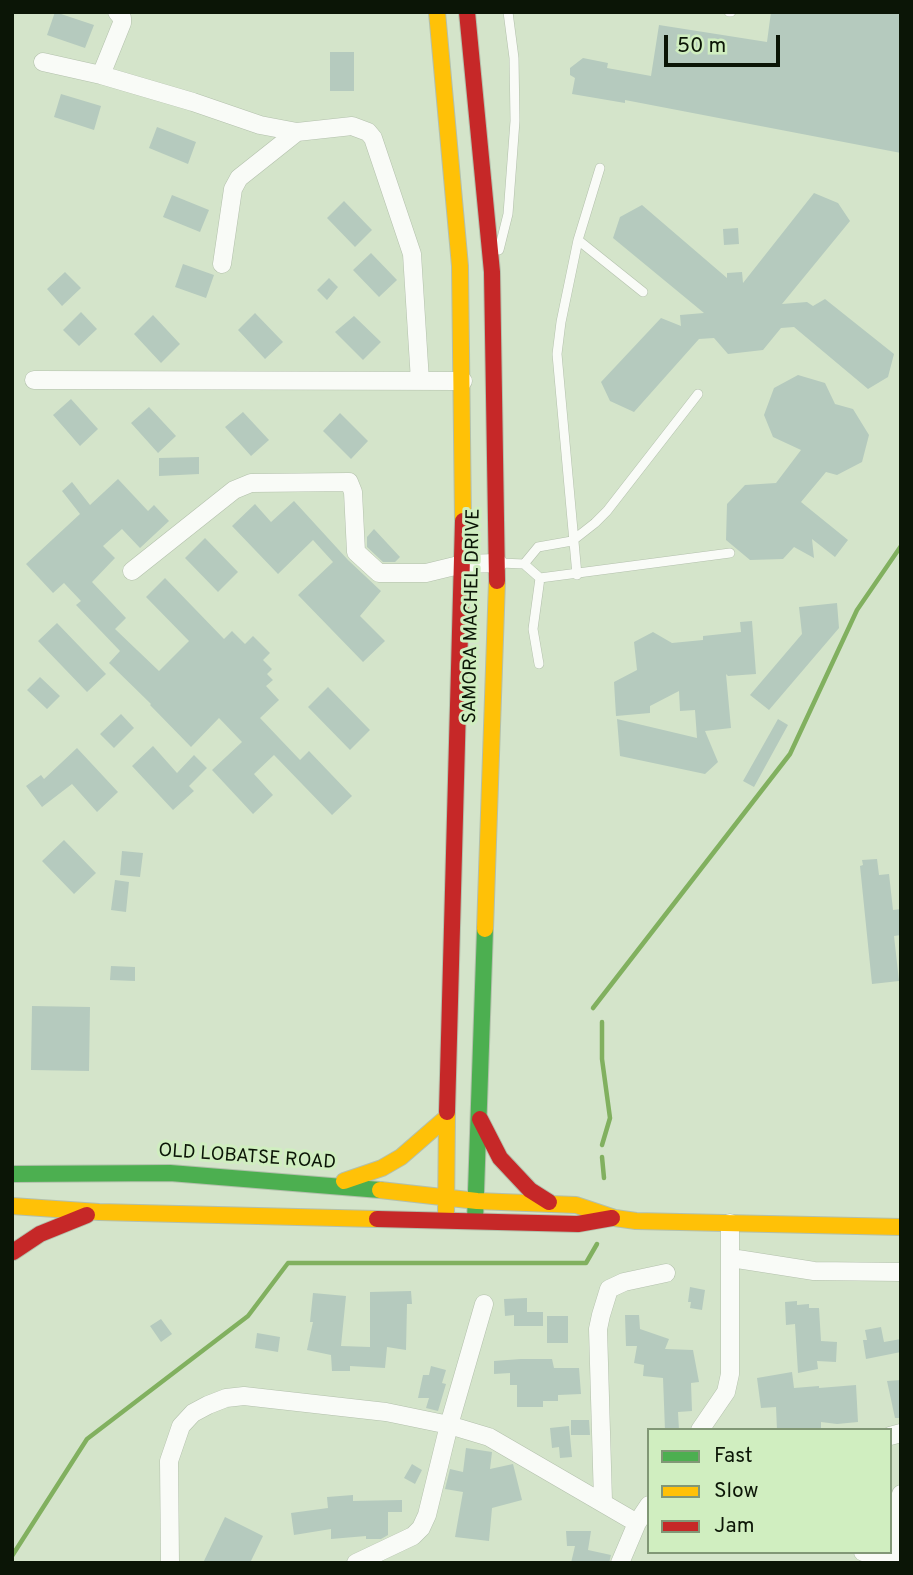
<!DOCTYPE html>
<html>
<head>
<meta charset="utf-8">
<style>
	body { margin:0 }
	#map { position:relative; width:913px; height:1575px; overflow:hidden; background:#d4e4ca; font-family:Overpass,sans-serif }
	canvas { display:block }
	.frame { position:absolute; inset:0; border:14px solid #0b1506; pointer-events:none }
	.legend { position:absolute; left:647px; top:1428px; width:245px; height:126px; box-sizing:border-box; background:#d0eec0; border:2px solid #819776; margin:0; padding:9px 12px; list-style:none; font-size:21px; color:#0b1506 }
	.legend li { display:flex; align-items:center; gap:14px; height:35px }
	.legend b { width:35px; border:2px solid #819776 }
	.scale { position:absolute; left:664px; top:35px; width:116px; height:32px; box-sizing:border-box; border:4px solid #0b1506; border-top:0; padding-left:9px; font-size:21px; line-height:24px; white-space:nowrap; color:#0b1506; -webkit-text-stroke:5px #d0eec0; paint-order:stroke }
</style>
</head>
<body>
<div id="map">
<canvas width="913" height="1575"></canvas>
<div class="frame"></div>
<ul class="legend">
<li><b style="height:9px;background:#4caf50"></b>Fast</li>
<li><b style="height:9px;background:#ffc107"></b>Slow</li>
<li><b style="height:9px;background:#c62828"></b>Jam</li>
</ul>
<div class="scale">50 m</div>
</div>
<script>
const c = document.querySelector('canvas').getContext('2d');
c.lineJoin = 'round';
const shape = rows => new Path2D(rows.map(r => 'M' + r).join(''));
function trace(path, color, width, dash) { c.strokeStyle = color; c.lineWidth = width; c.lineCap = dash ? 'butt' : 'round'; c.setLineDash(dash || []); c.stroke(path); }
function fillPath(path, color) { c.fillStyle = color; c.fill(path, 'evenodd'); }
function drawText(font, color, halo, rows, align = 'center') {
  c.font = font + ' Overpass,sans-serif'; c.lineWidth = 6; c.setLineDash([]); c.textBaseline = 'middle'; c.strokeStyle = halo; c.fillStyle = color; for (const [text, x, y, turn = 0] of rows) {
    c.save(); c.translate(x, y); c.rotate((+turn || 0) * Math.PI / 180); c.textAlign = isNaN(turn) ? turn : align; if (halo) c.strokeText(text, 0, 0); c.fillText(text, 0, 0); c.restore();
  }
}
trace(shape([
	[593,1008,790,754,857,610,901,546],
	[602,1145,610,1118,602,1059,602,1022],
	[602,1157,604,1178],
	[12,1556,87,1439,248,1316,288,1263,586,1263,597,1244]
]), '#81b05f', 4.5);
fillPath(shape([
	[55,12,94,25,85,48,47,35],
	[771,12,901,12,901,153,625,100,625,103,572,94,575,78,570,75,570,68,583,58,608,63,607,68,651,76,659,25,767,42],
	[330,52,354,52,354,91,330,91],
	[61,94,101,106,94,130,54,117],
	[157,127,196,142,188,164,149,148],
	[814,193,838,203,850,221,782,304,807,302,813,306,825,299,894,354,888,377,868,389,794,327,781,328,763,350,728,354,714,338,699,339,634,412,610,401,601,382,661,318,681,326,680,315,704,313,613,238,620,217,642,205,727,278,727,273,742,272,743,283],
	[172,195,209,210,200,232,163,217],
	[344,201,372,230,355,247,327,218],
	[738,228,739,244,724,245,723,229],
	[371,253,397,280,379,297,353,270],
	[183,264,214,275,206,298,175,287],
	[65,272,81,288,62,306,47,289],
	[329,278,338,287,327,300,317,290],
	[81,312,97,329,79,346,63,330],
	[255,313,283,342,265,359,238,330],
	[153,315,180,344,161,363,134,334],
	[354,316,381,342,363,360,335,332],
	[798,375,825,383,835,404,853,409,869,435,862,462,837,475,826,472,801,502,848,540,835,557,812,539,814,558,794,547,783,559,750,560,726,540,727,504,745,485,776,483,801,450,773,437,764,415,774,388],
	[71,399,98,429,80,446,53,415],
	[149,407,176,436,158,453,131,423],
	[243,412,269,440,251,456,225,427],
	[340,413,368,441,351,459,323,431],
	[199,457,199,474,159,476,159,458],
	[118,479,148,511,154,505,169,521,140,548,122,529,103,546,115,558,92,582,126,618,115,629,159,671,189,641,146,597,165,578,224,639,232,631,245,644,253,636,270,653,263,660,272,669,267,674,273,680,266,686,279,700,260,718,300,760,309,751,352,796,332,815,274,755,254,774,273,795,253,814,212,770,242,742,219,718,191,747,150,705,151,704,109,663,120,651,76,605,81,601,64,583,53,593,26,564,80,514,62,491,72,482,90,505],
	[294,501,348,560,381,591,360,616,385,641,363,662,298,595,333,562,313,540,278,574,232,526,255,504,271,522],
	[374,529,400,557,395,562,383,562,367,547,367,537],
	[205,538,238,572,218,592,185,558],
	[837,603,839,628,769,710,750,695,802,634,799,607],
	[752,621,756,674,728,676,726,674,731,728,705,731,718,762,705,774,620,756,617,719,697,738,695,710,680,711,679,691,650,706,650,713,616,716,614,682,637,670,634,642,653,632,672,643,703,640,703,636,741,632,740,622],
	[57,623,106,674,87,692,38,641],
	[40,677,60,696,47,709,27,690],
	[328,687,370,730,350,750,308,707],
	[121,714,134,728,114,748,100,734],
	[778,719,788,725,754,787,743,781],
	[153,746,177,773,194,755,207,768,189,786,194,791,173,810,132,766],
	[77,748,118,792,97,812,72,784,42,807,26,786,41,775,44,779],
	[64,840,96,873,74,894,42,861],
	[122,851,143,853,140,877,120,875],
	[877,859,879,875,889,874,893,910,901,909,901,935,894,936,899,981,872,984,860,866,863,865,862,860],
	[115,880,129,882,126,912,111,910],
	[111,966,135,967,135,981,110,980],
	[32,1006,90,1007,89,1071,31,1070],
	[690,1287,705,1290,702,1310,690,1308,691,1302,688,1302],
	[411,1291,412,1304,407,1304,406,1350,387,1347,385,1368,350,1366,350,1371,332,1371,331,1355,307,1350,313,1322,310,1322,313,1293,346,1296,341,1346,370,1347,370,1292],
	[527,1298,527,1312,543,1312,543,1326,514,1326,514,1315,505,1316,504,1299],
	[797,1301,797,1305,809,1304,809,1308,819,1308,821,1341,837,1342,836,1362,817,1361,818,1369,798,1373,795,1324,786,1325,785,1302],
	[625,1315,639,1315,640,1329,669,1339,665,1349,693,1350,699,1382,691,1383,692,1411,678,1412,679,1430,665,1430,663,1378,643,1376,644,1365,634,1363,637,1346,626,1346],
	[547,1316,568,1316,568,1343,547,1343],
	[161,1319,172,1334,161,1342,150,1326],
	[881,1327,884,1342,901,1339,901,1352,866,1359,863,1340,867,1340,865,1330],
	[257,1333,280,1337,278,1352,255,1348],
	[521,1359,552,1359,554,1368,579,1368,581,1394,558,1395,558,1401,543,1401,543,1407,517,1407,517,1385,510,1385,510,1373,494,1374,494,1361],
	[431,1366,446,1370,442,1383,446,1384,438,1411,426,1408,429,1398,418,1398,423,1375,429,1375],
	[792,1372,794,1388,819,1386,819,1388,856,1385,858,1422,837,1424,821,1422,821,1430,777,1430,776,1407,761,1408,757,1378],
	[901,1380,901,1418,895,1418,887,1381],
	[571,1420,589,1420,590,1435,571,1435],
	[569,1426,572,1457,560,1458,559,1447,552,1448,550,1428],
	[466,1448,492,1452,490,1469,513,1464,522,1500,492,1508,489,1541,455,1537,463,1492,445,1489,450,1469,463,1472],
	[412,1464,422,1470,415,1484,404,1478],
	[353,1495,353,1501,402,1500,402,1512,388,1512,388,1535,381,1539,366,1539,366,1536,331,1539,331,1529,294,1535,291,1513,328,1508,327,1497],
	[225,1517,263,1536,250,1563,203,1563],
	[566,1531,591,1531,588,1550,611,1555,609,1563,571,1563,575,1546,567,1546]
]), '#b5cabe');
const lane = shape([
	[729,12,731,12],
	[578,240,643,292],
	[499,250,508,214,515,121,514,58,508,12],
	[500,563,524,564,540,578,730,553],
	[524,564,538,547,572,541,595,523,607,511,698,394],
	[577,575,557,354,561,322,578,240,600,168],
	[539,664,533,629,540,578]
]);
const street = shape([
	[43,62,101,75,122,23,122,18,117,12],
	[101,75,193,102,260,125,297,132,352,126,368,132,373,138,412,254,420,381],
	[222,264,233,189,239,178,297,132],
	[34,380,463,381],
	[132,571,234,490,251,483,349,482,353,492,356,552,379,573,426,573,463,564,498,563],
	[731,1258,814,1271,901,1272],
	[700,1430,726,1392,730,1374,730,1223],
	[890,1436,901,1433],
	[603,1501,598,1329,601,1315,609,1289,624,1282,666,1273],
	[863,1552,898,1563],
	[170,1563,169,1461,181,1426,193,1413,208,1405,226,1398,244,1396,386,1412,449,1425,489,1437,637,1523],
	[356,1563,413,1536,421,1528,427,1515,449,1425,484,1304],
	[620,1563,637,1523,649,1505],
	[896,1563,896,1524,901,1494]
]);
const fast = shape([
	[12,1174,170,1173,380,1190],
	[475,1221,485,929]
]);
const slow = shape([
	[437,12,460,266,463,521],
	[485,929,497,581],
	[344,1181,382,1168,401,1157,447,1117],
	[380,1190,477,1201,576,1205,615,1218,636,1221,901,1227],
	[12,1206,99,1212,377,1219],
	[446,1216,447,1112]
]);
const jam = shape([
	[467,12,492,272,497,581],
	[447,1112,463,521],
	[480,1119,500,1158,530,1190,549,1202],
	[377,1219,578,1224,612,1218],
	[13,1252,40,1234,87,1215]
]);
trace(lane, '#b3c0ac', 10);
trace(street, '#b3c0ac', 19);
trace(fast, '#b3c0ac', 18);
trace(slow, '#b3c0ac', 18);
trace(jam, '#b3c0ac', 18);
trace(lane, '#f9fbf7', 9);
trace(street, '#f9fbf7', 18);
trace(fast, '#4caf50', 16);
trace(slow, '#ffc107', 16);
trace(jam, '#c62828', 16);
drawText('19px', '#0b1506', '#d0eec0', [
	["SAMORA MACHEL DRIVE",473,616,-89],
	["OLD LOBATSE ROAD",247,1158,4]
]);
</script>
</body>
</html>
